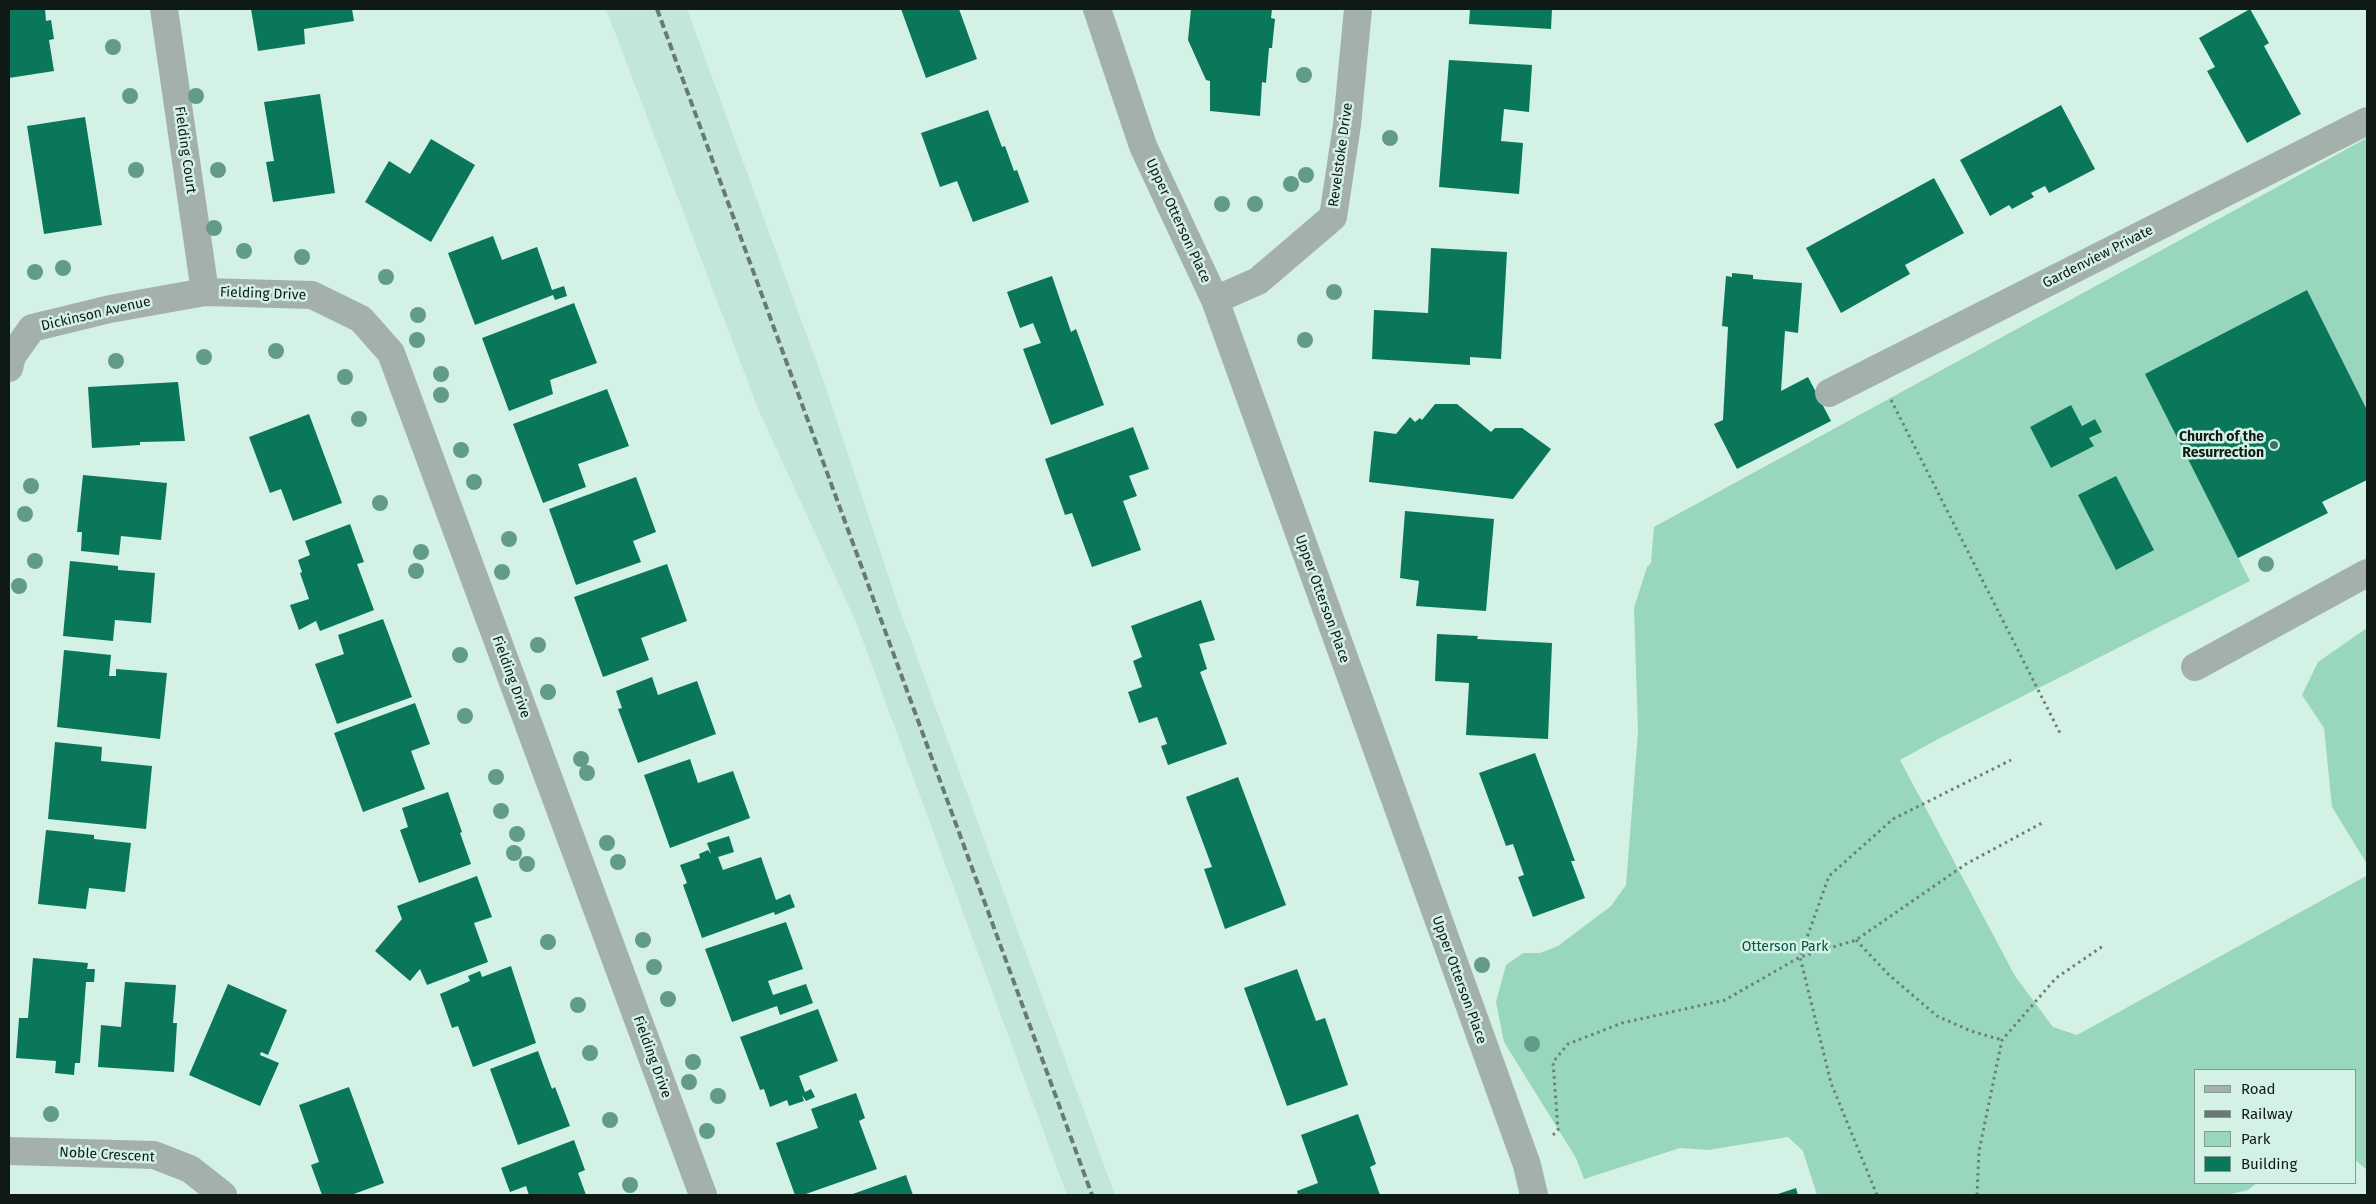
<!DOCTYPE html>
<html>
<head>
<meta charset="utf-8">
<style>
	body { margin:0 }
	#map { position:relative; width:2376px; height:1204px; overflow:hidden; background:#d4f1e5; font-family:"Fira Sans",sans-serif }
	canvas { display:block }
	.frame { position:absolute; inset:0; border:10px solid #0f1915; pointer-events:none }
	.legend { position:absolute; left:2194px; top:1069px; width:162px; height:115px; box-sizing:border-box; background:#d4f1e5; border:1px solid #859b92; margin:0; padding:6px 9px; list-style:none; font-size:15px; color:#0f1915 }
	.legend li { display:flex; align-items:center; gap:10px; height:25px }
	.legend b { width:25px; border:1px solid #859b92 }
</style>
</head>
<body>
<div id="map">
<canvas width="2376" height="1204"></canvas>
<div class="frame"></div>
<ul class="legend">
<li><b style="height:6px;background:#a4b1ab"></b>Road</li>
<li><b style="height:6px;background:#687a73"></b>Railway</li>
<li><b style="height:14px;background:#98d7be"></b>Park</li>
<li><b style="height:14px;background:#0a775a"></b>Building</li>
</ul>
</div>
<script>
const c = document.querySelector('canvas').getContext('2d');
c.lineJoin = 'round';
function fillPath(path, color) { c.fillStyle = color; c.fill(path, 'evenodd'); }
const shape = rows => new Path2D(rows.map(r => 'M' + r).join(''));
function trace(path, color, width, dash) { c.strokeStyle = color; c.lineWidth = width; c.lineCap = dash ? 'butt' : 'round'; c.setLineDash(dash || []); c.stroke(path); }
function drawText(font, color, halo, rows, align = 'center') {
  c.font = font + ' "Fira Sans",sans-serif'; c.lineWidth = 5; c.setLineDash([]); c.textBaseline = 'middle'; c.strokeStyle = halo; c.fillStyle = color; for (const [text, x, y, turn = 0] of rows) {
    c.save(); c.translate(x, y); c.rotate((+turn || 0) * Math.PI / 180); c.textAlign = isNaN(turn) ? turn : align; if (halo) c.strokeText(text, 0, 0); c.fillText(text, 0, 0); c.restore();
  }
}
fillPath(shape([
	[606,9,687,9,825,385,899,608,1115,1195,1067,1195,856,622,759,411]
]), '#c2e7d8');
fillPath(shape([
	[2367,138,2367,410,2307,290,2146,374,2250,581,1942,737,1900,760,2015,976,2053,1027,2077,1035,2366,876,2367,864,2332,807,2324,728,2302,695,2318,662,2367,628,2367,1170,2355,1160,2355,1070,2195,1070,2195,1183,2257,1183,2248,1190,2227,1195,1817,1195,1803,1151,1788,1137,1708,1150,1680,1148,1584,1179,1576,1158,1504,1042,1496,1002,1506,965,1523,953,1540,953,1558,946,1611,906,1626,885,1638,732,1634,608,1647,567,1651,563,1654,527],
	[2071,406,2082,426,2095,419,2101,432,2089,438,2093,446,2051,468,2030,427]
]), '#98d7be');
fillPath(shape([
	[9,9,45,9,46,21,51,20,54,39,49,40,54,71,9,78],
	[251,9,352,9,354,21,304,29,305,44,258,51],
	[901,9,959,9,977,59,926,78],
	[1191,9,1272,9,1271,18,1275,19,1272,48,1269,48,1266,83,1262,82,1260,116,1210,111,1210,81,1206,80,1188,40],
	[1470,9,1552,9,1551,29,1469,24],
	[2250,9,2269,43,2264,46,2301,114,2247,143,2207,71,2215,67,2199,38],
	[1449,60,1532,65,1529,112,1504,109,1501,141,1523,143,1519,194,1439,187],
	[320,94,335,193,273,202,266,162,274,161,264,102],
	[2061,105,2095,169,2049,193,2045,186,2031,193,2034,197,2012,209,2009,205,1990,216,1960,160],
	[988,110,1002,147,1005,146,1014,171,1017,170,1029,202,973,222,957,181,940,187,921,133],
	[85,117,102,225,44,234,27,126],
	[431,139,475,165,431,242,365,202,389,161,410,174],
	[1934,178,1964,233,1905,265,1910,274,1841,313,1806,248],
	[493,236,502,260,537,247,552,290,564,286,567,296,555,300,553,295,475,325,448,253],
	[1431,248,1507,252,1501,359,1470,357,1470,365,1372,359,1374,310,1428,313],
	[1732,273,1753,275,1753,279,1802,283,1798,333,1785,331,1781,391,1808,377,1831,421,1737,469,1714,424,1723,420,1728,327,1722,326,1726,276,1732,277],
	[1052,276,1071,332,1076,329,1104,405,1051,425,1023,349,1041,343,1033,323,1020,328,1007,292],
	[2307,290,2367,410,2367,480,2322,502,2328,513,2238,558,2145,374],
	[574,303,597,363,550,380,553,394,509,411,482,338],
	[178,382,185,441,140,442,140,445,92,448,88,387],
	[607,389,629,446,578,464,586,487,543,503,513,424],
	[1435,404,1457,404,1491,432,1495,428,1522,428,1551,449,1513,499,1369,482,1374,431,1396,434,1410,417,1415,422,1420,418,1422,420],
	[2071,405,2082,426,2095,419,2102,432,2089,438,2094,446,2051,468,2030,427],
	[309,414,342,503,293,521,281,489,270,493,249,437],
	[1133,427,1149,469,1129,476,1137,496,1123,501,1141,550,1092,567,1072,513,1065,515,1045,459],
	[83,475,167,483,161,540,121,536,119,555,81,551,82,532,77,532],
	[2116,476,2154,550,2116,570,2078,495],
	[636,477,656,532,633,541,641,562,576,585,549,509],
	[1405,511,1494,519,1486,611,1416,606,1419,581,1400,578],
	[350,524,364,562,357,564,374,610,320,631,316,621,299,630,290,605,309,599,300,573,302,572,298,560,310,555,305,541],
	[70,561,118,566,118,570,155,573,151,623,115,620,113,641,63,636],
	[667,564,687,621,641,638,649,660,603,677,574,597],
	[1201,600,1215,640,1199,644,1207,669,1200,672,1227,744,1168,765,1161,746,1167,744,1157,717,1139,723,1128,692,1142,687,1133,661,1142,657,1131,626],
	[383,619,412,697,337,724,315,664,344,654,338,635],
	[1437,634,1478,636,1477,639,1552,643,1548,739,1466,735,1469,683,1435,681],
	[64,650,111,655,109,676,116,676,116,669,167,673,160,739,57,727],
	[652,677,658,695,697,681,716,734,638,763,618,709,622,708,616,691],
	[415,703,430,744,411,751,425,789,363,812,334,733],
	[55,742,102,747,101,761,152,766,146,829,48,819],
	[1535,753,1575,861,1571,861,1585,898,1533,917,1518,877,1524,875,1513,844,1506,846,1479,773],
	[690,759,698,783,733,771,750,818,670,848,644,775],
	[1238,777,1286,905,1225,929,1204,869,1212,867,1186,797],
	[448,792,462,832,460,833,471,864,419,883,400,830,408,827,402,808],
	[46,830,94,835,94,839,131,843,125,892,89,888,86,909,38,904],
	[729,836,734,852,718,857,723,870,761,857,776,900,790,894,795,907,775,915,774,912,702,938,683,885,687,883,680,865,700,858,699,854,708,850,711,854,707,843],
	[477,876,492,917,474,923,488,962,427,985,420,969,410,981,375,951,402,919,397,906],
	[786,922,803,969,768,981,773,995,806,984,813,1003,780,1015,777,1006,732,1022,705,949],
	[33,958,88,963,87,969,95,969,94,982,86,982,80,1063,75,1063,74,1075,55,1073,56,1061,16,1058,19,1018,28,1018],
	[511,966,536,1043,473,1067,458,1026,452,1028,440,994,470,981,468,976,480,971,482,977],
	[1297,969,1316,1021,1325,1018,1348,1085,1287,1106,1244,988],
	[125,982,176,985,173,1023,177,1023,174,1072,98,1067,101,1025,121,1027],
	[228,984,287,1010,268,1055,261,1052,260,1055,279,1063,260,1106,189,1075],
	[818,1009,838,1061,799,1076,805,1092,811,1089,815,1097,806,1101,802,1095,804,1101,789,1106,787,1100,770,1107,764,1089,760,1090,740,1037],
	[538,1051,552,1089,555,1087,570,1126,518,1145,490,1069],
	[349,1087,384,1183,351,1195,322,1195,311,1165,319,1162,299,1105],
	[856,1093,865,1118,859,1121,877,1169,803,1195,795,1195,776,1143,818,1128,811,1109],
	[1358,1114,1376,1164,1370,1167,1380,1195,1298,1195,1297,1191,1318,1183,1301,1135],
	[574,1140,585,1170,578,1173,586,1195,529,1195,526,1186,510,1192,501,1168],
	[906,1175,913,1195,850,1195],
	[1796,1188,1798,1195,1775,1195]
]), '#0a775a');
trace(shape([
	[1891,400,2061,735],
	[1856,940,1888,974,1937,1016,1971,1031,2002,1040],
	[1553,1135,1558,1130,1553,1062,1568,1044,1622,1023,1725,1000,1800,957,1856,940,1966,864,2042,823],
	[1877,1195,1831,1083,1800,957,1829,876,1893,819,2011,760],
	[1977,1195,1979,1151,2002,1040,2056,978,2103,946]
]), '#6c7f77', 3, [2.5, 4]);
trace(shape([
	[164,9,205,292],
	[1097,9,1143,146,1215,300,1527,1165,1534,1195],
	[1215,300,1258,281,1333,217,1347,125,1358,9],
	[9,368,12,356,32,328,110,309,205,292,312,295,361,319,391,353,703,1195],
	[1829,393,2367,121],
	[2195,667,2367,573],
	[9,1151,154,1155,190,1169,223,1195]
]), '#a4b1ab', 28);
trace(shape([
	[657,9,1092,1195]
]), '#687a73', 4, [8, 4]);
c.fillStyle = '#639b8a';
for (const [x, y] of [
	[113,47],
	[1304,75],
	[130,96],
	[196,96],
	[1390,138],
	[136,170],
	[218,170],
	[1306,175],
	[1291,184],
	[1222,204],
	[1255,204],
	[214,228],
	[244,251],
	[302,257],
	[63,268],
	[35,272],
	[386,277],
	[1334,292],
	[418,315],
	[417,340],
	[1305,340],
	[276,351],
	[204,357],
	[116,361],
	[441,374],
	[345,377],
	[441,395],
	[359,419],
	[461,450],
	[474,482],
	[31,486],
	[380,503],
	[25,514],
	[509,539],
	[421,552],
	[35,561],
	[2266,564],
	[416,571],
	[502,572],
	[19,586],
	[538,645],
	[460,655],
	[548,692],
	[465,716],
	[581,759],
	[587,773],
	[496,777],
	[501,811],
	[517,834],
	[607,843],
	[514,853],
	[618,862],
	[527,864],
	[643,940],
	[548,942],
	[1482,965],
	[654,967],
	[668,999],
	[578,1005],
	[1532,1044],
	[590,1053],
	[693,1062],
	[689,1082],
	[718,1096],
	[51,1114],
	[610,1120],
	[707,1131],
	[630,1185]
]) { c.beginPath(); c.arc(x, y, 8, 0, 2 * Math.PI); c.fill(); }
for (const [x, y, r, color] of [
	[2274,445,5,"#397560"]
]) { const dot = new Path2D(); dot.arc(x, y, r, 0, 2 * Math.PI); c.fillStyle = color; c.fill(dot); trace(dot, '#d4f1e5', 2); }
drawText('14px', '#0f1915', '#d4f1e5', [
	["Fielding Court",185,150,82],
	["Revelstoke Drive",1341,155,-82],
	["Upper Otterson Place",1178,221,65],
	["Gardenview Private",2098,257,-27],
	["Fielding Drive",263,294,2],
	["Dickinson Avenue",96,314,-13],
	["Upper Otterson Place",1322,599,70],
	["Fielding Drive",511,677,70],
	["Upper Otterson Place",1459,980,70],
	["Fielding Drive",652,1057,70],
	["Noble Crescent",107,1155,3]
]);
drawText('bold 14px', '#0f1915', '#d4f1e5', [
	["Church of the",2264,437],
	["Resurrection",2264,453]
], 'right');
drawText('14px', '#065540', '#d4f1e5', [
	["Otterson Park",1785,947]
]);
</script>
</body>
</html>
